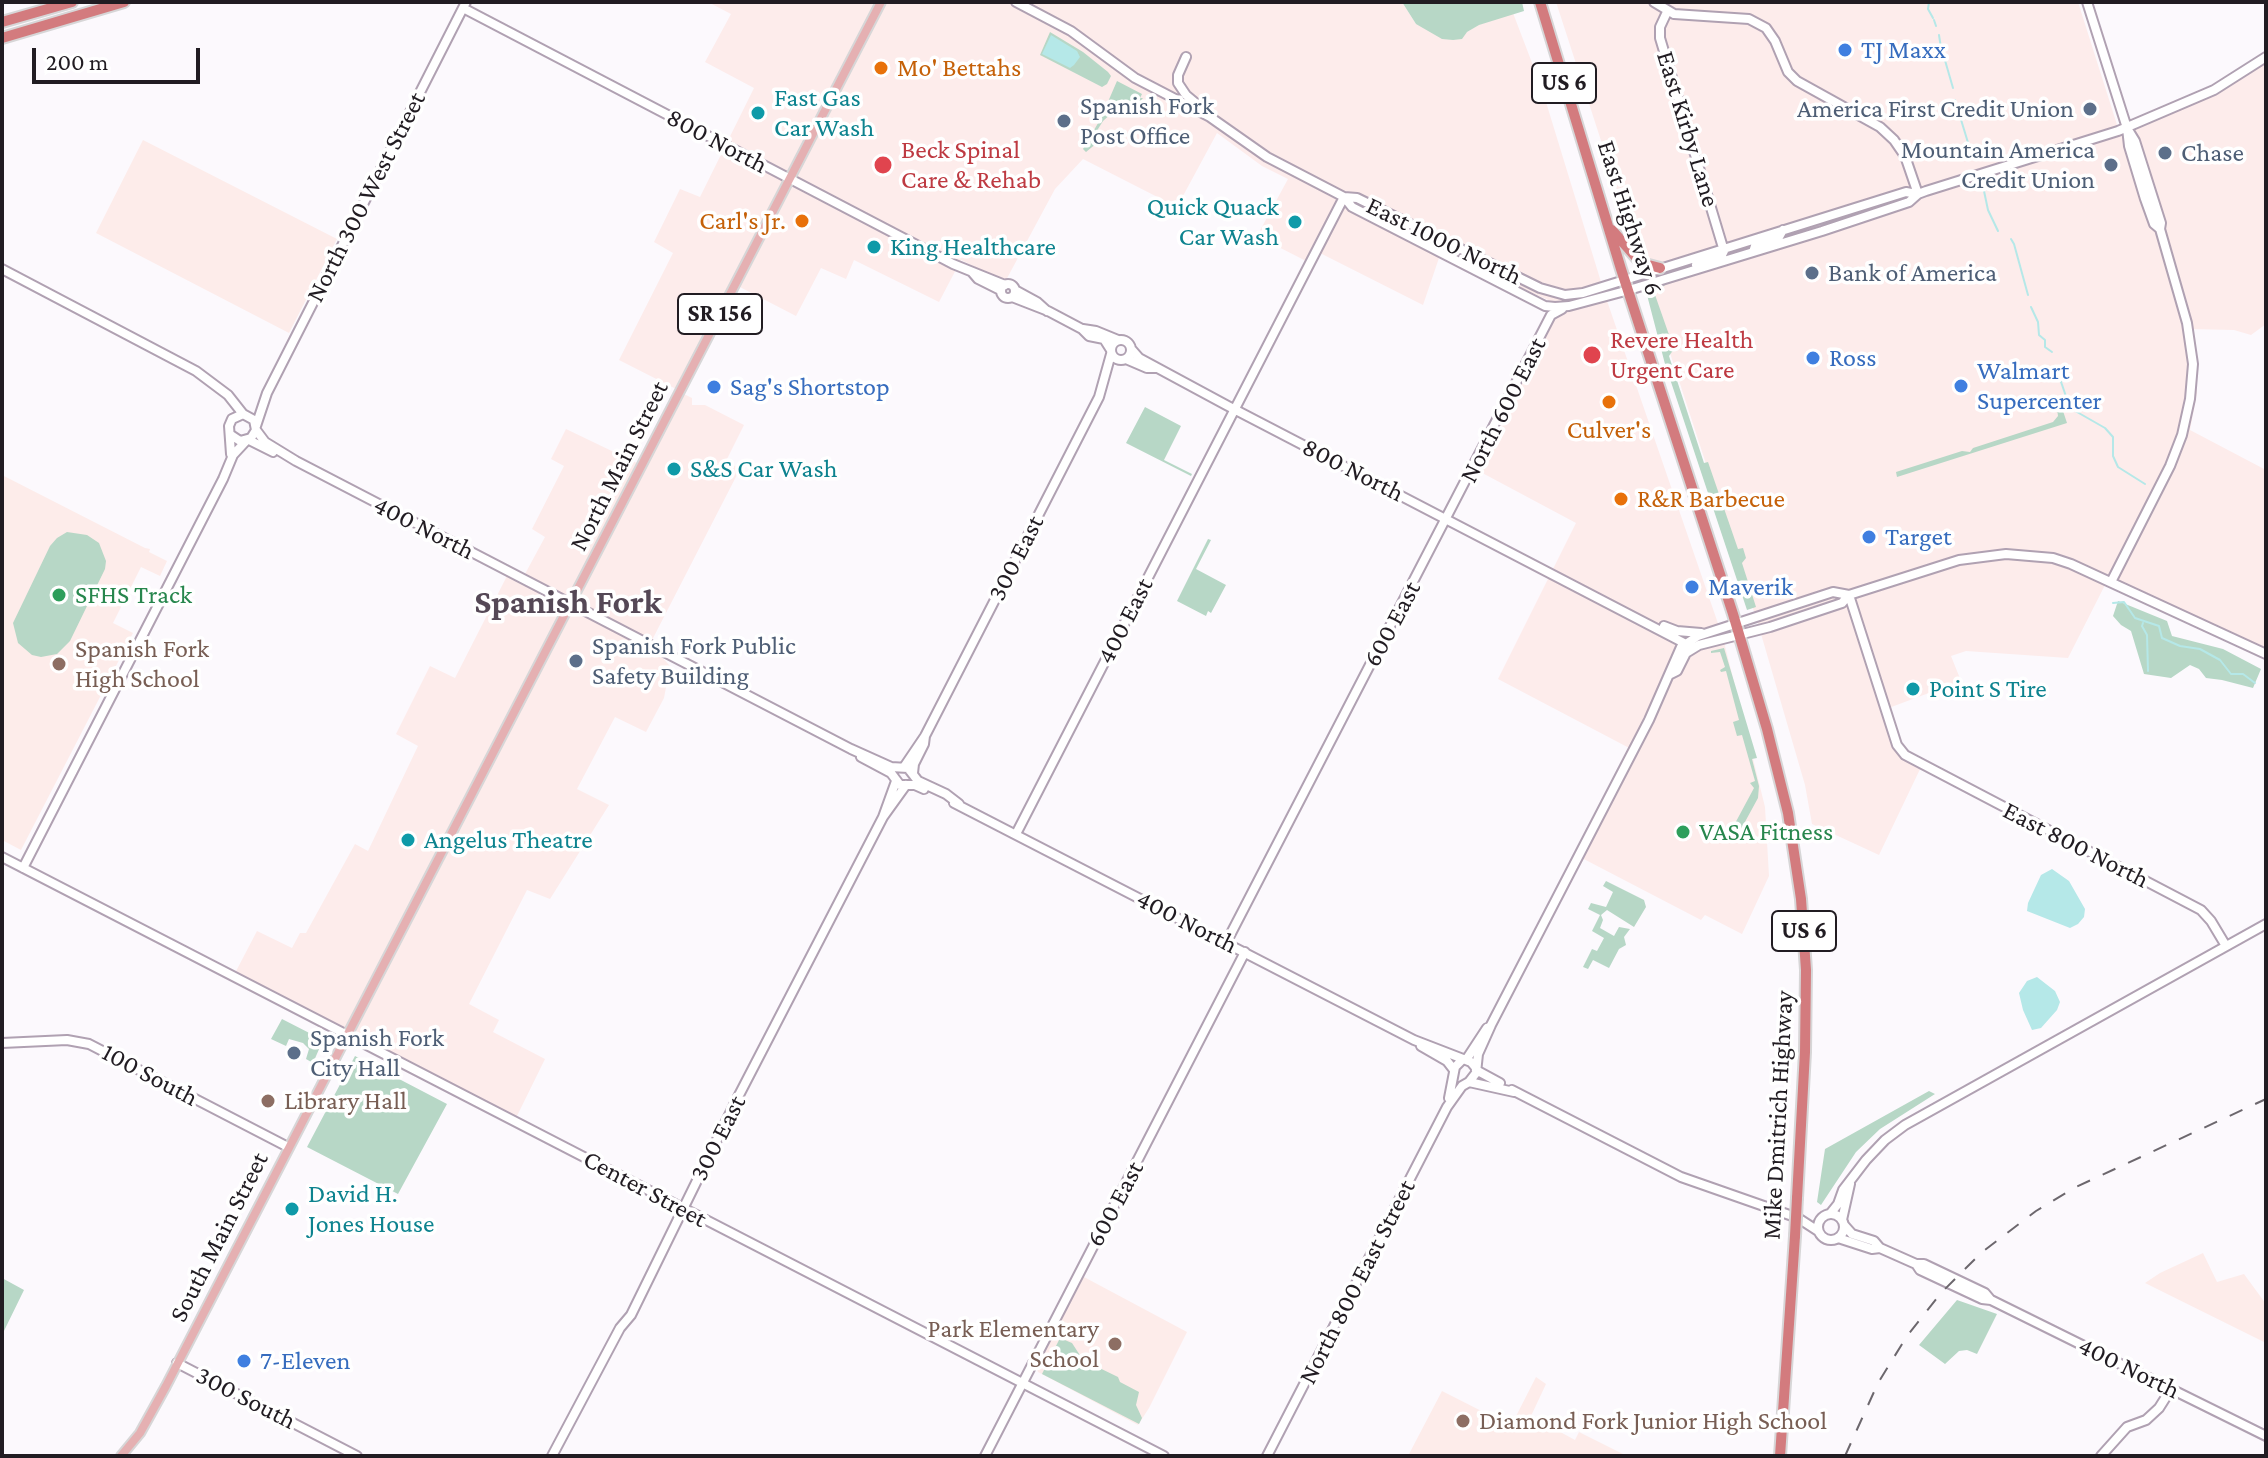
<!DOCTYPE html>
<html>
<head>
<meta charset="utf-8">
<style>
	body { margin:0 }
	#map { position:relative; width:2268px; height:1458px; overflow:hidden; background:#fcf9fd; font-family:"Crimson Pro",serif }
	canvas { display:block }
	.frame { position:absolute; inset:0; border:4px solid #211c22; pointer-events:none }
	.scale { position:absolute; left:32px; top:48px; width:168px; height:36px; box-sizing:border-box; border:4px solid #211c22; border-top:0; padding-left:10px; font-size:24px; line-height:28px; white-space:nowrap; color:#211c22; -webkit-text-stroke:6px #fff; paint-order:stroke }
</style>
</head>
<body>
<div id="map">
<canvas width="2268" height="1458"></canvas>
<div class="frame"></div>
<div class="scale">200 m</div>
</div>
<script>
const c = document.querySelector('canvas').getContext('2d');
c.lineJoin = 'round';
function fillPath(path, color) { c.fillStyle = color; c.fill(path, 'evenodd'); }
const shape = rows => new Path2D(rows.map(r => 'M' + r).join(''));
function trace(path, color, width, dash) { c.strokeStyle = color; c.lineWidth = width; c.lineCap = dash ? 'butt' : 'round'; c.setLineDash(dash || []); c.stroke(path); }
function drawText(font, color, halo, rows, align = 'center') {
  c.font = font + ' "Crimson Pro",serif'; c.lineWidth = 7; c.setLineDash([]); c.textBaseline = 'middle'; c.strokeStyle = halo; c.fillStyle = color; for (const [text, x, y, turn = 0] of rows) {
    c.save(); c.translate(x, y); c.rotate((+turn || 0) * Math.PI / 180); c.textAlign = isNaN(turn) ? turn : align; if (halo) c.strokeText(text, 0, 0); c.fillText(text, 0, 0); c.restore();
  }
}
fillPath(shape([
	[708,2,1402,2,1416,24,1467,32,1478,25,1513,13,1542,89,1605,295,1723,638,1736,690,1765,807,1769,876,1742,934,1705,915,1701,920,1578,856,1633,750,1498,679,1576,523,1473,468,1551,315,1564,307,1448,256,1446,259,1439,258,1423,305,1316,251,1310,263,1257,236,1288,179,1262,166,1217,133,1177,207,1083,159,1055,189,1005,282,961,260,939,302,854,260,846,279,821,268,796,316,736,285,680,392,692,398,692,405,705,405,744,425,726,461,740,469,650,644,670,666,664,698,646,732,615,717,577,789,609,805,550,899,527,890,469,1004,499,1020,493,1032,545,1059,515,1120,234,975,257,931,292,948,300,933,306,933,355,844,368,851,418,746,396,734,430,666,455,678,509,572,526,580,525,574,545,537,532,529,564,466,551,459,566,429,641,465,680,391,619,360,673,253,654,242,680,189,700,197,754,88,705,62,731,14],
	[1556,2,2078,2,2119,131,2213,90,2266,57,2266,324,2251,335,2234,330,2189,329,2197,393,2190,430,2266,470,2266,659,2105,585,2068,658,1966,651,1951,656,1961,681,1886,709,1897,745,1922,765,1879,855,1812,824,1805,785,1759,627]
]), '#fdeceb');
fillPath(shape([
	[143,140,337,239,289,333,96,233],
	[2,475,145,548,150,549,149,552,167,561,160,576,141,567,113,623,133,633,21,850,2,840],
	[2203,1253,2217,1282,2244,1274,2266,1304,2266,1343,2145,1283,2160,1273],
	[1084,1277,1187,1332,1149,1408,1138,1425,1038,1372,1036,1366],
	[1536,1377,1546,1384,1531,1416,1575,1440,1579,1432,1627,1456,1408,1456,1442,1391,1511,1426]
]), '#fdecea');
fillPath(shape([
	[1402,2,1522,2,1524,11,1479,25,1467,32,1462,39,1453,40,1442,39,1416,24],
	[1050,32,1083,52,1108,72,1111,76,1107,84,1102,87,1040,55],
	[1117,81,1142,94,1140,98,1143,98,1135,107,1124,102,1103,121,1098,129,1103,138,1086,152,1083,149,1101,118],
	[1667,284,1654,292,1674,349,1669,356,1704,463,1708,462,1738,549,1743,548,1746,558,1742,563,1756,607,1747,610,1665,364,1647,295,1652,293,1653,288],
	[1145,407,1181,426,1164,460,1192,474,1191,476,1126,443],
	[2062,408,2067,423,1897,477,1896,472,1962,451,1970,452,1973,448,2053,422,2058,416,2057,409],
	[67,532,87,535,99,543,106,561,105,569,70,641,57,654,41,657,32,655,18,643,13,623,50,546,57,538],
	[1208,539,1211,540,1196,569,1226,585,1211,613,1208,611,1206,616,1177,601],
	[2118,601,2167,621,2172,636,2223,649,2261,669,2253,688,2222,680,2206,678,2199,669,2190,665,2171,678,2144,674,2131,631,2121,625,2113,616],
	[1724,648,1757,758,1752,759,1759,786,1758,798,1740,831,1733,835,1727,830,1728,827,1732,829,1754,788,1750,783,1755,781,1742,735,1737,736,1733,722,1739,720,1726,671,1721,672,1720,670,1725,667,1720,652,1711,653,1711,651],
	[1606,881,1644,900,1646,907,1634,927,1607,910,1601,915,1603,920,1600,928,1614,936,1619,927,1630,929,1624,937,1626,945,1619,949,1609,968,1593,960,1588,969,1583,967,1592,949,1597,951,1604,938,1592,931,1600,915,1588,909,1591,903,1606,907,1613,892,1603,886],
	[282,1019,323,1040,313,1063,306,1059,309,1049,303,1043,289,1039,286,1046,271,1039],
	[355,1056,447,1104,398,1194,307,1147],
	[1929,1091,1935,1094,1880,1129,1856,1152,1821,1205,1817,1202,1825,1149],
	[2,1278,24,1290,2,1335],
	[1957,1300,1997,1314,1977,1354,1967,1350,1959,1351,1945,1364,1919,1345],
	[1060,1338,1072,1343,1083,1360,1118,1377,1120,1382,1139,1392,1136,1405,1142,1418,1139,1424,1042,1374]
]), '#b7d7c6');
fillPath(shape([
	[1051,35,1077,51,1080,57,1074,65,1070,68,1042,54],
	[2052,869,2069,881,2085,909,2084,917,2078,924,2070,928,2027,911,2028,903,2041,875],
	[2037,977,2055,991,2060,1002,2057,1010,2041,1028,2032,1030,2023,1010,2019,993,2027,981]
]), '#b5e8e8');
trace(shape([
	[1929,2,1928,9,1933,18],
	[1934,20,1936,26],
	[1939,35,1941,48],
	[1942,50,1953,88],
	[1955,100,1973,159],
	[1984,191,1988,210,1998,231],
	[2011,239,2014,244,2028,295],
	[2031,307,2038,322,2039,335,2045,340,2045,347,2052,352],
	[2059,376,2070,408,2105,428,2113,437,2113,456,2118,467,2145,484],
	[2113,603,2124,602,2135,618,2159,626,2162,638,2180,646,2200,649,2220,660,2231,674,2243,674,2255,683],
	[2143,623,2142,626,2147,635,2148,671]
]), '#b5e8e8', 2);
const secondary = shape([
	[1016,2,1071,31,1135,78,1210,117,1267,157,1344,197,1352,207,1545,306,1555,307,1569,306,1629,290,1822,231,1909,202,1918,194,1926,191,2118,131,2214,90,2266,57],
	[1654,2,1674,14,1749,19,1766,28,1775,41,1788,72,1797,81,1880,127,1894,140,1905,156,1918,194],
	[2087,2,2127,128,2129,146,2145,199,2154,224,2160,229],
	[463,8,953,264,1005,285],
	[1667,12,1660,27,1660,38,1724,251,1722,255,1696,265],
	[1186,57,1178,75,1178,83,1186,95,1204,110],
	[1344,197,1357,198,1540,288,1565,295,1583,293,1906,192,1917,194],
	[1753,252,1755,246,1779,237,1783,230],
	[2,269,196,371,228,395,243,414],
	[972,272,978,279,998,289],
	'1001 291a7 7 0 1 1 14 0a7 7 0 1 1-14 0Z',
	[1015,290,1037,302,1047,311],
	[1012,297,1048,311,1082,329,1089,336,1104,339,1111,350],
	[1083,329,1096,331,1118,340],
	'1111 350a10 10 0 1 1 20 0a10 10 0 1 1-20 0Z',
	[1132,350,1139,358,1228,406,1686,644],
	[1126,359,1147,368,1155,368],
	[256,426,267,393,466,2],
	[256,430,265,442,296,461,851,749,891,767,908,768,918,781,946,794,959,804],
	[249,440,273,452],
	[231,454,229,426,232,419,243,414,254,420,256,430,251,438,240,441,231,435],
	[2111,582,2170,466,2182,435,2190,399,2193,364,2187,323,2160,229,2161,223,2135,141,2127,128],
	[1849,595,1897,745,1905,755,2201,910,2211,921,2226,946],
	[1664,626,1677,631,1701,633],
	[1671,674,1677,671,1686,653,1699,645,1770,627,1842,603,1849,595,1959,560,2006,554,2053,558,2071,564,2266,654],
	[861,757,891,773,900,785,915,785,924,789],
	[904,767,925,736,1099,397,1111,354],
	[913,773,914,764,924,744,925,736],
	[954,803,1414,1040,1471,1062,1476,1068],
	[883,817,906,785],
	[1016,834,1344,197],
	[2,857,1164,1456],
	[23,868,223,479,233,455,246,441],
	[1226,943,1551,315,1562,309],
	[2,1043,67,1040,89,1044,288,1147],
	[1421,1046,1447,1061,1454,1070],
	[1466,1060,1487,1028],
	[1476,1070,1500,1083],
	[1469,1082,1476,1073,1478,1054,1491,1025,1649,720,1681,647,1698,636,1833,592,1849,595],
	[1512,1090,1681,1177,1798,1218,1818,1231],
	[1449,1098,1455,1067,1462,1060],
	[1830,1214,1838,1204,1843,1190,1866,1160,1885,1140,1905,1125,2266,924],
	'1818 1227a13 13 0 1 1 26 0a13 13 0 1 1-26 0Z',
	[1842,1220,1850,1184],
	[1844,1225,1852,1234,1874,1241,1880,1248,1916,1264,1924,1264,1985,1293,1990,1299],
	[1838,1238,1872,1249,1880,1248],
	[1916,1264,1920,1270,1982,1299,1991,1300,2266,1436],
	[177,1363,357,1456],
	[552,1456,620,1328,631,1315,737,1099,883,817,896,781],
	[985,1456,1245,952],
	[1267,1456,1447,1107,1462,1086,1469,1082,1514,1092],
	[2101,1456,2127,1427,2146,1420,2159,1408,2171,1389]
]);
const primary = shape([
	[121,1456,140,1433,166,1386,881,2]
]);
const highway = shape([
	[1540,2,1621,269,1733,614,1767,729,1788,813,1801,899,1806,970,1805,1052,1797,1198],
	[2,22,72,2],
	[2,38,124,2],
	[1612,230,1641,263,1660,268],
	[1780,1456,1795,1236]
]);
trace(secondary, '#b0a1b2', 12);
trace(primary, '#d7d6d7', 12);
trace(highway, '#d7d6d7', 14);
trace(secondary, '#fff', 8);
trace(primary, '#e5b0b2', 8);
trace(highway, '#d37b7e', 10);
trace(shape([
	[1845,1456,1878,1383,1907,1336,1941,1293,1981,1253,2036,1211,2076,1187,2266,1099]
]), '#6c676d', 2, [14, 14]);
const highwayBridge = shape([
	[1795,1236,1797,1198]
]);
trace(highwayBridge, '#d7d6d7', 14, []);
trace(highwayBridge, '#d37b7e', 10);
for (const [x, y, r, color] of [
	[1845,50,8,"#3f7fe0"],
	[881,68,8,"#e8710a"],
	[2090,109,8,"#5c6f8a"],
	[758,113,8,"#0f9aa8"],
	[1064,121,8,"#5c6f8a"],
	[2165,153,8,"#5c6f8a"],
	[883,165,10,"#e0444e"],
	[2111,165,8,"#5c6f8a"],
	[802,221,8,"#e8710a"],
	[1295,222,8,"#0f9aa8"],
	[874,247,8,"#0f9aa8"],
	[1812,273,8,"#5c6f8a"],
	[1592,355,10,"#e0444e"],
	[1813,358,8,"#3f7fe0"],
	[1961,386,8,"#3f7fe0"],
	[714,387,8,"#3f7fe0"],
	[1609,402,8,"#e8710a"],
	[674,469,8,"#0f9aa8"],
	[1621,499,8,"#e8710a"],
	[1869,537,8,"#3f7fe0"],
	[1692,587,8,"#3f7fe0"],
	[59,595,8,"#2e9e5b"],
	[576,661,8,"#5c6f8a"],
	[59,664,8,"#8d6e63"],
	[1913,689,8,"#0f9aa8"],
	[1683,832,8,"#2e9e5b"],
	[408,840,8,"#0f9aa8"],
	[294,1053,8,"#5c6f8a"],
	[268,1101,8,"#8d6e63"],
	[292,1209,8,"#0f9aa8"],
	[1115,1344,8,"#8d6e63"],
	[244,1361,8,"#3f7fe0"],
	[1463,1421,8,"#8d6e63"]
]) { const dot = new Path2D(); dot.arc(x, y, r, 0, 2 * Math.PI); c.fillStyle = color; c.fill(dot); trace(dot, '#fff', 3); }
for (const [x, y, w] of [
	[1564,83,64],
	[720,314,84],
	[1804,931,64]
]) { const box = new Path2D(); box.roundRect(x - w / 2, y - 20, w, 40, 6); c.fillStyle = '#fff'; c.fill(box); trace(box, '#211c22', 2); }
drawText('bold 24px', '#211c22', null, [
	["US 6",1564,83],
	["SR 156",720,314],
	["US 6",1804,931]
]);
drawText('26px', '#366cbe', '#fff', [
	["TJ Maxx",1861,50],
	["Ross",1829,358],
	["Walmart",1977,371],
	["Supercenter",1977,401],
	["Sag's Shortstop",730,387],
	["Target",1885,537],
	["Maverik",1708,587],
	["7-Eleven",260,1361]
], 'left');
drawText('26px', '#c56008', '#fff', [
	["Mo' Bettahs",897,68],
	["Carl's Jr.",786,221,"right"],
	["Culver's",1609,430,"center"],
	["R&R Barbecue",1637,499]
], 'left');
drawText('26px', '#0d838f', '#fff', [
	["Fast Gas",774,98],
	["Car Wash",774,128],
	["Quick Quack",1279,207,"right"],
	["Car Wash",1279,237,"right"],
	["King Healthcare",890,247],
	["S&S Car Wash",690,469],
	["Point S Tire",1929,689],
	["Angelus Theatre",424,840],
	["David H.",308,1194],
	["Jones House",308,1224]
], 'left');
drawText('26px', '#4e5e75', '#fff', [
	["Spanish Fork",1080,106],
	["Post Office",1080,136],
	["America First Credit Union",2074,109,"right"],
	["Mountain America",2095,150,"right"],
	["Credit Union",2095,180,"right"],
	["Chase",2181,153],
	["Bank of America",1828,273],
	["Spanish Fork Public",592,646],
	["Safety Building",592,676],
	["Spanish Fork",310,1038],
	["City Hall",310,1068]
], 'left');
drawText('26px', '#211c22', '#fff', [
	["East Kirby Lane",1688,129,73],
	["800 North",717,141,28],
	["North 300 West Street",366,197,-63],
	["East Highway 6",1630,218,72],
	["East 1000 North",1444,241,26],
	["North 600 East",1503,410,-63],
	["North Main Street",619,466,-63],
	["800 North",1353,470,27],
	["400 North",424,528,27],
	["300 East",1016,558,-63],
	["400 East",1125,621,-63],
	["600 East",1392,624,-62],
	["East 800 North",2076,845,27],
	["400 North",1187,922,27],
	["100 South",150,1075,28],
	["Mike Dmitrich Highway",1778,1115,-87],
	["300 East",718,1138,-63],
	["Center Street",645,1189,28],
	["600 East",1115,1204,-62],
	["South Main Street",219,1237,-63],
	["North 800 East Street",1357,1282,-63],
	["400 North",2129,1368,26],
	["300 South",246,1398,27]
]);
drawText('26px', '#be3a42', '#fff', [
	["Beck Spinal",901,150],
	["Care & Rehab",901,180],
	["Revere Health",1610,340],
	["Urgent Care",1610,370]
], 'left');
drawText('26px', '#27864d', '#fff', [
	["SFHS Track",75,595],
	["VASA Fitness",1699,832]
], 'left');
drawText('26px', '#785e54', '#fff', [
	["Spanish Fork",75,649],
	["High School",75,679],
	["Library Hall",284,1101],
	["Park Elementary",1099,1329,"right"],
	["School",1099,1359,"right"],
	["Diamond Fork Junior High School",1479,1421]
], 'left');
drawText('bold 34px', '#554856', '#fff', [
	["Spanish Fork",568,603]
]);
</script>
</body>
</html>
